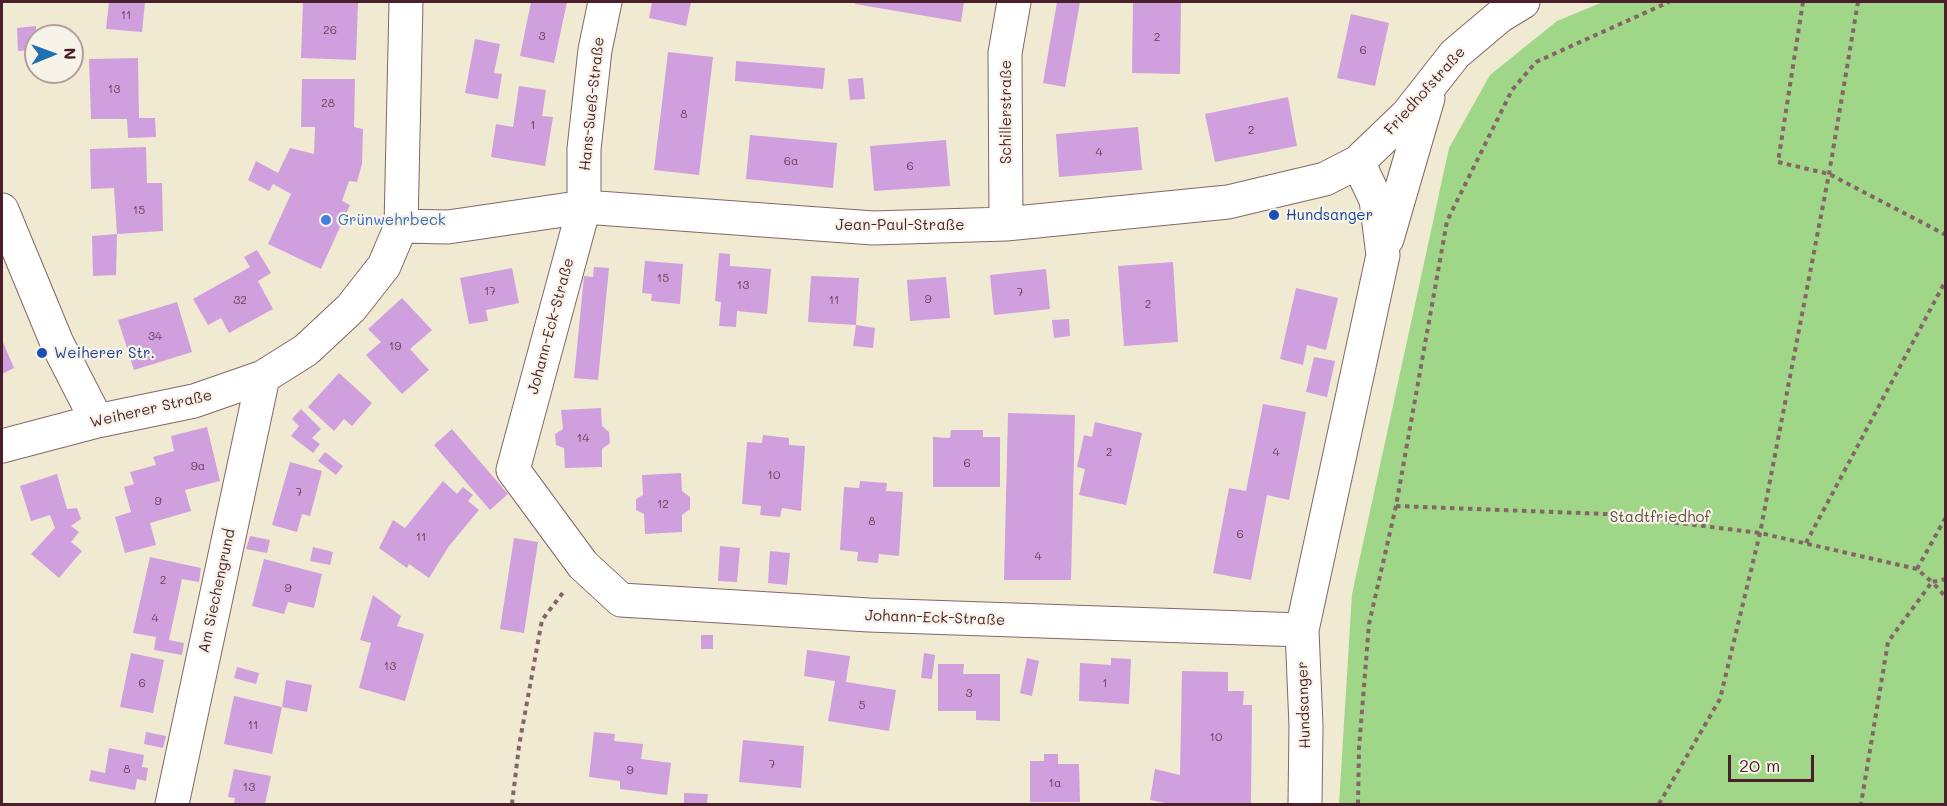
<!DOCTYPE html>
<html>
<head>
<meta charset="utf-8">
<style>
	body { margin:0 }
	#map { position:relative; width:1947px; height:806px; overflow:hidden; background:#f1ead3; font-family:Mali,sans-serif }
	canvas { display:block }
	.frame { position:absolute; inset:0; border:3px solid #4a1f2b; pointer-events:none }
	.north { position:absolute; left:24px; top:24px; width:60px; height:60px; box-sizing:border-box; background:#f7f3e8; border:2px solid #b29e9c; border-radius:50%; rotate:89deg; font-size:16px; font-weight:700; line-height:24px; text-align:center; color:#4a1f2b }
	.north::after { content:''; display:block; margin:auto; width:21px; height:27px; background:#1f6fb2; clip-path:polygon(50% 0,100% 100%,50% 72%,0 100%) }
	.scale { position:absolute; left:1728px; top:755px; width:86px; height:27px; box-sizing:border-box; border:3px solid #4a1f2b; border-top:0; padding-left:8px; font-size:18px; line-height:21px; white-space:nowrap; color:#4a1f2b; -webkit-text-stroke:4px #f7f3e8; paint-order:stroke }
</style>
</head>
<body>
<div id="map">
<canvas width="1947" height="806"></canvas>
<div class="frame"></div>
<div class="north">N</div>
<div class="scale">20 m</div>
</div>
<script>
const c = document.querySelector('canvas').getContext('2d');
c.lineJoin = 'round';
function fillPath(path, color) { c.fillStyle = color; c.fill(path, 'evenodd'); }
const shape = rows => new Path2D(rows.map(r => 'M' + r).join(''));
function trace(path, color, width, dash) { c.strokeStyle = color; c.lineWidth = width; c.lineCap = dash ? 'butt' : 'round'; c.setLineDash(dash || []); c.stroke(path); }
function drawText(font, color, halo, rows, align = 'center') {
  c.font = font + ' Mali,sans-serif'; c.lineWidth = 4.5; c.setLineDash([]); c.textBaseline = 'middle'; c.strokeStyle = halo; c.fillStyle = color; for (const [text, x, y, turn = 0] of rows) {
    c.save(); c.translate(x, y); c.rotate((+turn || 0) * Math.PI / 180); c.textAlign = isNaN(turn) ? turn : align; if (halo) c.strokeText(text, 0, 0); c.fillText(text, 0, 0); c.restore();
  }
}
fillPath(shape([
	[1603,2,1945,2,1945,804,1339,804,1352,594,1449,148,1490,75,1557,21]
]), '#a0d687');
fillPath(shape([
	[109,2,145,2,142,32,106,29],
	[303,2,358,2,356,60,301,58],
	[531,2,567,2,554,63,520,56],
	[652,2,691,2,686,26,649,18],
	[856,2,964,2,961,22,855,4],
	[1057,2,1080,2,1065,87,1043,83],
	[1133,2,1181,2,1180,74,1132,73],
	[1351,14,1389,23,1375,86,1337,78],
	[36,26,36,50,18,51,17,28],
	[475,39,500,44,494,73,502,74,498,99,465,93],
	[668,52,713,57,699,175,654,170],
	[138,58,139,118,155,118,156,137,128,138,127,119,91,119,89,59],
	[736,61,825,68,823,89,735,81],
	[863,78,865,99,850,100,848,79],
	[302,79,355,79,354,127,363,129,362,164,357,182,349,181,342,201,350,205,321,269,268,244,291,194,273,184,269,191,248,180,256,161,278,173,290,148,314,154,315,127,301,127],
	[519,86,546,90,542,116,553,117,545,166,491,157,496,124,513,127],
	[1288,97,1297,146,1215,162,1205,114],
	[1138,127,1142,170,1059,177,1056,134],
	[750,135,837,143,833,188,746,179],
	[946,140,950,186,874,191,870,146],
	[146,147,147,183,162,183,163,231,117,234,114,188,91,189,90,149],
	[117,234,116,275,93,276,92,236],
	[257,250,271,273,258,281,273,309,229,333,221,318,208,325,193,299,250,267,244,257],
	[719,253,730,254,730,266,771,269,767,314,737,311,736,327,719,326,721,302,715,301],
	[645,261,683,264,680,304,651,301,652,294,642,293],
	[1173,262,1178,342,1124,346,1118,266],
	[594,267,609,268,598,380,574,378,584,276,593,277],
	[512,268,519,303,486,310,488,321,469,324,460,278],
	[1046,269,1050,309,994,315,990,275],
	[811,276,859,278,856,325,808,322],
	[946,277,950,318,910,321,907,280],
	[1296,288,1338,298,1326,350,1307,345,1303,365,1280,359],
	[402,298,432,330,410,349,429,370,402,394,366,355,381,342,368,329],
	[177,302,192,352,134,370,118,320],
	[1069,319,1070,336,1054,338,1052,320],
	[856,325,875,328,873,348,853,346],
	[2,340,14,368,2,374],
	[1314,357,1335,361,1327,397,1306,392],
	[339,373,372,403,352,426,344,419,334,431,308,407],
	[1263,404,1306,412,1289,500,1267,495,1251,580,1213,573,1229,488,1246,491],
	[601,408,602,426,609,432,610,443,602,449,602,467,565,468,564,448,556,445,555,434,563,429,561,410],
	[301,409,321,429,312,438,320,444,313,453,291,436,299,426,292,419],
	[1008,413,1075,415,1071,580,1004,580],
	[1095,422,1142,433,1126,505,1079,495,1085,469,1077,467,1084,435,1092,437],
	[207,427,220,481,185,490,191,511,150,523,156,545,125,553,115,517,131,512,124,487,134,484,130,472,156,465,153,457,174,451,171,436],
	[452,429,508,494,490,510,434,445],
	[951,430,983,430,983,437,1000,437,1000,487,933,487,933,437,950,438],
	[763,435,789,438,789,445,805,446,801,511,782,508,780,517,760,515,761,506,742,504,747,442,762,443],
	[325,452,343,466,336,475,318,461],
	[290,462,322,471,310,516,302,514,297,532,272,525],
	[681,473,682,491,690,497,690,509,682,515,682,532,645,534,644,514,636,510,636,499,643,495,642,475],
	[57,474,67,509,77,508,81,519,71,526,79,532,71,542,82,551,59,578,31,554,55,528,50,515,31,521,20,486],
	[443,481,457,494,463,487,473,495,468,501,479,510,449,546,429,578,409,564,407,568,379,548,393,520,405,528],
	[860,481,887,483,886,491,903,492,899,556,879,554,878,563,857,561,858,552,840,550,844,487,859,488],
	[250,536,270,540,267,553,246,549],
	[514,538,538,542,524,633,500,629],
	[720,546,740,548,737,582,718,581],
	[313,547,333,552,330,565,310,561],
	[770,551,790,553,787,585,768,583],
	[150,557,201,568,199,582,182,579,177,603,169,640,184,643,182,655,154,650,156,637,133,633],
	[264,559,322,574,314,608,288,602,284,614,252,606],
	[373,595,401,616,397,626,424,634,405,701,359,688,371,643,360,640],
	[701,635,713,635,713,649,701,649],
	[807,650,850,656,846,682,896,690,889,731,828,721,835,681,804,676],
	[131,653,164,660,153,713,120,707],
	[924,653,935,655,932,679,921,678],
	[1027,658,1039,661,1032,696,1020,693],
	[1111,658,1131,659,1129,704,1079,701,1080,663,1111,665],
	[938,664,964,664,963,674,1000,674,1000,721,976,720,976,711,938,711],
	[237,667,259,673,256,684,234,678],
	[1182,671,1228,672,1228,691,1244,691,1243,705,1252,705,1251,804,1170,804,1150,800,1155,769,1180,775],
	[286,680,312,685,307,712,282,707],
	[234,696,282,707,272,754,224,744],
	[146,732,166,736,163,748,144,744],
	[594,732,615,734,614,741,643,744,641,759,671,763,667,795,620,789,620,781,589,777],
	[743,740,804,746,801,788,739,782],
	[109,748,144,755,142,767,148,768,146,781,137,779,135,790,89,781,91,770,105,773],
	[1044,754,1058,754,1058,764,1079,764,1080,802,1030,802,1030,761,1044,761],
	[234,769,271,776,265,804,234,804,235,798,228,797],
	[684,793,708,794,707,804,684,804]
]), '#cfa0dd');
const minor = shape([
	[605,2,595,50,584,149,584,207,513,470,583,565,621,600,869,615,1302,630],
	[2,210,57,343,97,421],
	[1006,224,1005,53,1014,2],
	[401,226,448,227,584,207,873,228,1006,224,1228,202,1325,179,1358,162,1407,115,1455,54,1500,16,1523,2],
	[1387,239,1428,98],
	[2,446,97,421,194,401,263,377,306,350,351,308,384,266,401,226,406,2],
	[172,804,263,377],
	[1305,804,1306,726,1302,630,1383,255,1376,200,1358,162]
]);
trace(minor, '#846666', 35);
trace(shape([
	[1803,2,1778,162,1829,174,1946,235],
	[1396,506,1606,514,1760,533,1917,569,1932,582,1888,642,1861,804],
	[1806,543,1946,280],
	[1917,569,1946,517],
	[1946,579,1932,582,1946,597],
	[512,804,519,746,542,620,565,590],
	[1358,804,1359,748,1369,624,1396,506,1447,221,1512,90,1536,62,1669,2],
	[1659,804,1720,699,1760,533,1829,174,1858,2]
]), '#846666', 4, [4.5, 4.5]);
trace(minor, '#fff', 33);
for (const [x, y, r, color] of [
	[1274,215,6,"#1a4fb4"],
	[326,220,6,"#3f7fe0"],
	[42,353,6,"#1a4fb4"]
]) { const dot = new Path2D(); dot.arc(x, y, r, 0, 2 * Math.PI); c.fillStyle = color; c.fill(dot); trace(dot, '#f7f3e8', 2); }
drawText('12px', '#6b3f58', null, [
	["11",126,15],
	["26",330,30],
	["3",542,36],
	["2",1157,37],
	["6",1363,50],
	["13",114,89],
	["28",328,103],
	["8",684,114],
	["1",533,125],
	["2",1251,130],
	["4",1099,152],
	["6a",791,161],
	["6",910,166],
	["15",139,210],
	["15",663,278],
	["13",743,285],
	["17",490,291],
	["7",1020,292],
	["9",928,299],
	["32",240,300],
	["11",834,300],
	["2",1148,304],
	["34",155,336],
	["19",395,346],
	["14",583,438],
	["2",1109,452],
	["4",1276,452],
	["6",967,463],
	["9a",198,466],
	["10",774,475],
	["7",299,492],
	["9",158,501],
	["12",663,504],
	["8",872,521],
	["6",1240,534],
	["11",421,537],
	["4",1038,556],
	["2",163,580],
	["9",288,588],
	["4",155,618],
	["13",390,666],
	["6",142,683],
	["1",1105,683],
	["3",969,693],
	["5",862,705],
	["11",253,725],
	["10",1216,737],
	["7",772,764],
	["8",127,769],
	["9",630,770],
	["1a",1055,783],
	["13",249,787]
]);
drawText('15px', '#4a1f2b', '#f7f3e8', [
	["Friedhofstraße",1425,91,-48],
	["Hans-Sueß-Straße",592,104,-84],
	["Schillerstraße",1006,112,-90],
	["Jean-Paul-Straße",900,225],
	["Johann-Eck-Straße",551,326,-75],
	["Weiherer Straße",151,409,-13],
	["Am Siechengrund",217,591,-78],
	["Johann-Eck-Straße",935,618,2],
	["Hundsanger",1304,705,-92]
]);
drawText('15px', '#164399', '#f7f3e8', [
	["Hundsanger",1286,215],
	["Weiherer Str.",54,353]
], 'left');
drawText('15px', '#366cbe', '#f7f3e8', [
	["Grünwehrbeck",338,220]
], 'left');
drawText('15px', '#604d42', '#f7f3e8', [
	["Stadtfriedhof",1660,517]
]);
</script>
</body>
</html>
